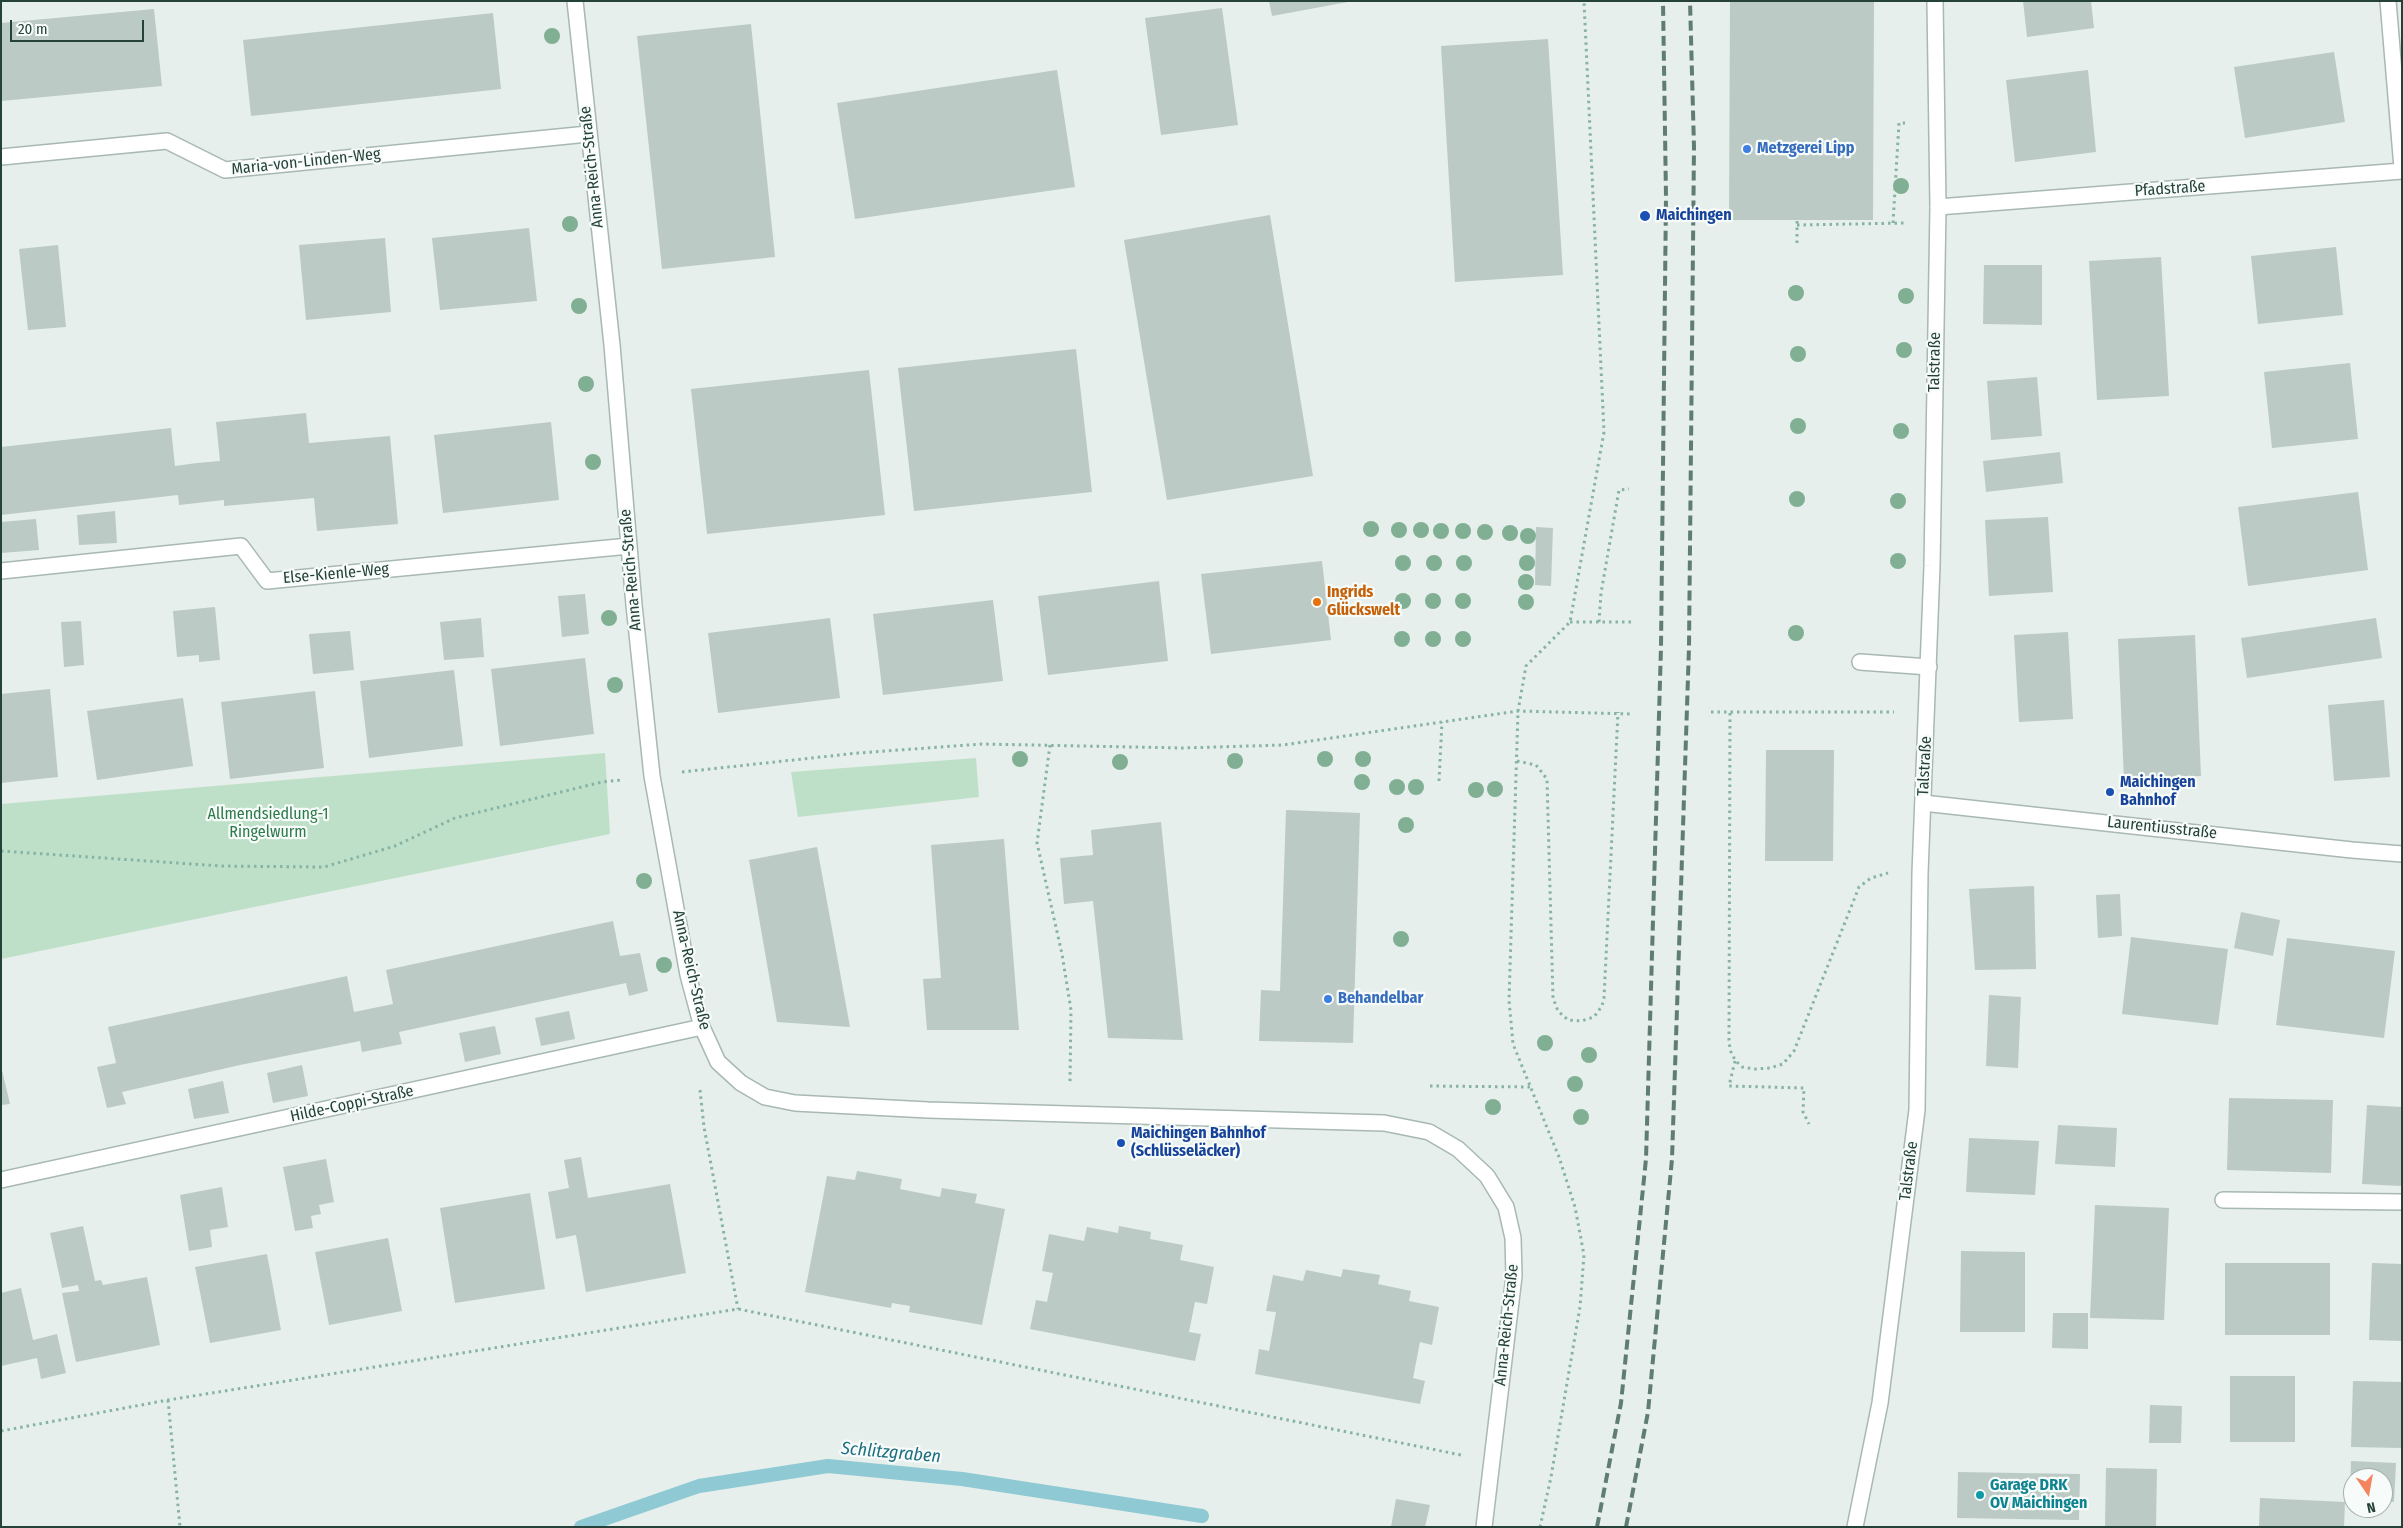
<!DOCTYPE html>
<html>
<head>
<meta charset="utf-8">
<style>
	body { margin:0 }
	#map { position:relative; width:2403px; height:1528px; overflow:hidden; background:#e6efeb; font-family:"Fira Sans Condensed",sans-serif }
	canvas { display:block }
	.frame { position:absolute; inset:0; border:2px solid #24423a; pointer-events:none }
	.north { position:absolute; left:2343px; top:1468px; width:50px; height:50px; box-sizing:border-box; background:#f7fbf9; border:1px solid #a3b1ad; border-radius:50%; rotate:168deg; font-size:14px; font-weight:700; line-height:20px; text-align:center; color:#24423a }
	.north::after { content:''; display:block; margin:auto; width:18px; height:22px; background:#f4845f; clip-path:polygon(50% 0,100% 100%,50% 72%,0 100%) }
	.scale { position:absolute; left:10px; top:20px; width:134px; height:22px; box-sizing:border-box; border:2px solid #24423a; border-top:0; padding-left:6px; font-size:15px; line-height:18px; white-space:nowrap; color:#24423a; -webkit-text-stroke:4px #f7fbf9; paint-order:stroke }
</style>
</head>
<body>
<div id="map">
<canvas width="2403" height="1528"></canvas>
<div class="frame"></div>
<div class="north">N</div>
<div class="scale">20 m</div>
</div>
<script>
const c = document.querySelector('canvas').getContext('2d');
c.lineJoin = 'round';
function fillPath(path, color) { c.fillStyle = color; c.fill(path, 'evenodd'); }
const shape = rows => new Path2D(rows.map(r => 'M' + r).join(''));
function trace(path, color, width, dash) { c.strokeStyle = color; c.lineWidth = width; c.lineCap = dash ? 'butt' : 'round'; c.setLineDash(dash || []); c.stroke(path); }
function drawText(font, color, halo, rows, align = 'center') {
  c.font = font + ' "Fira Sans Condensed",sans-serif'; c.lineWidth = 4.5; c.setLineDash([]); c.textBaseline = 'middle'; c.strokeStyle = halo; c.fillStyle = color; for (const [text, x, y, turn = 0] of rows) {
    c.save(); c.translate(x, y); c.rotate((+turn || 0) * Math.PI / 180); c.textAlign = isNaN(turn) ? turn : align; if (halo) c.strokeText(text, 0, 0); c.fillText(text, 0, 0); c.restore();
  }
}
fillPath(shape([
	[605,753,610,834,1,959,1,804],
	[976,758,979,797,798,817,791,772]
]), '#bfe0c8');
trace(shape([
	[581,1527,699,1486,828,1466,962,1479,1202,1516]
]), '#8ec9d4', 14);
fillPath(shape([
	[1269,1,1348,1,1348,2,1272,16],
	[1730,1,1874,1,1873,220,1729,220],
	[2023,1,2091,1,2094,28,2027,37],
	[1222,8,1238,125,1161,135,1145,18],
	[154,9,162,86,1,101,1,23],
	[493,13,501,89,251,116,243,40],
	[751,24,775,257,662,269,637,36],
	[1548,39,1563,275,1455,282,1441,46],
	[2334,52,2345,122,2245,138,2234,67],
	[1057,70,1075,187,855,219,837,103],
	[2088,70,2096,152,2015,162,2006,80],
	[1270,215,1313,476,1167,500,1124,240],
	[529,228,537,301,440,310,432,238],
	[385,238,391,312,306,320,299,245],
	[58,245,66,327,28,330,19,249],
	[2336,247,2343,315,2258,324,2251,256],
	[2161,257,2169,396,2097,400,2089,261],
	[1984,265,2042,265,2042,325,1983,324],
	[1076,349,1092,492,914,511,898,368],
	[2350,363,2358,439,2272,448,2264,372],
	[869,370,885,515,707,534,691,389],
	[2037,377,2042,436,1991,440,1987,381],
	[306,413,309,443,390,436,398,524,317,531,314,498,224,506,224,500,179,505,178,495,1,515,1,447,171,428,175,466,197,463,220,461,216,422],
	[551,422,559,500,443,513,434,435],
	[2060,452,2063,483,1986,492,1983,461],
	[2358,492,2368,570,2248,586,2238,507],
	[115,511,117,543,79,545,77,515],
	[2048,517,2053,592,1989,596,1985,520],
	[36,519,39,550,1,553,1,522],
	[1536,527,1553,528,1551,586,1535,585],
	[1322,561,1331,640,1211,654,1201,574],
	[1159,581,1168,661,1048,675,1038,596],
	[585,594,589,634,562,637,558,596],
	[993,600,1003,681,883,695,873,614],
	[215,607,220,660,199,662,199,655,177,657,173,611],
	[481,618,484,657,444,660,440,622],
	[830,618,840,698,718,713,708,633],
	[2376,618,2382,658,2247,678,2241,638],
	[81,621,84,665,64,667,61,622],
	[350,631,354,670,313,674,309,634],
	[2068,632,2073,719,2019,722,2014,635],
	[2195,635,2201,776,2124,780,2118,639],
	[585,658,594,734,500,746,491,669],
	[454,670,463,746,369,758,360,681],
	[50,689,58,777,1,783,1,694],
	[315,691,324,768,230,779,221,702],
	[183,698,193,766,97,780,87,711],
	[2384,700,2390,777,2334,781,2328,705],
	[1766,750,1834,750,1833,861,1765,861],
	[1286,810,1360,813,1353,1043,1259,1041,1261,990,1280,991],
	[1161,822,1183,1040,1108,1038,1093,901,1064,904,1060,858,1093,855,1091,830],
	[1004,839,1019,1030,927,1030,923,979,941,978,931,845],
	[817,847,850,1027,777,1022,749,860],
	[2034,886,2036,969,1975,970,1969,889],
	[2120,894,2122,936,2098,938,2096,895],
	[2241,912,2280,920,2273,956,2234,948],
	[613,921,620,956,640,953,648,991,629,996,626,983,399,1032,402,1044,362,1052,360,1041,240,1065,122,1092,126,1104,107,1108,97,1067,116,1063,108,1027,347,976,354,1012,393,1004,386,970],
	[2131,937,2228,949,2218,1025,2122,1014],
	[2287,938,2395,951,2384,1038,2276,1025],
	[1989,995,2021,997,2018,1068,1986,1066],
	[569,1011,575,1039,541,1046,535,1018],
	[495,1026,501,1054,465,1062,459,1033],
	[302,1065,308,1096,273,1103,267,1073],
	[1,1066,10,1104,1,1105],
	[223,1081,229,1113,194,1119,188,1089],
	[2229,1098,2333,1100,2331,1173,2227,1170],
	[2367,1105,2402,1107,2402,1186,2362,1184],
	[2058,1125,2117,1128,2115,1167,2055,1164],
	[1969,1138,2039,1141,2035,1195,1966,1192],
	[581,1157,588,1198,670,1184,686,1273,586,1292,576,1235,556,1239,548,1192,569,1188,564,1160],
	[326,1159,334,1202,319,1205,321,1214,311,1216,313,1228,295,1231,283,1167],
	[857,1171,902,1179,900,1189,940,1197,942,1188,977,1194,975,1203,1005,1209,982,1325,909,1312,910,1306,892,1303,891,1308,805,1292,827,1176,855,1180],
	[222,1187,228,1227,210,1230,212,1247,189,1251,180,1195],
	[530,1193,545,1289,455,1303,440,1208],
	[2095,1205,2169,1208,2164,1320,2090,1318],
	[83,1226,95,1281,101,1280,103,1285,147,1277,160,1345,76,1362,62,1293,79,1291,78,1285,62,1288,50,1233],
	[1119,1226,1151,1232,1150,1239,1183,1245,1180,1260,1214,1267,1207,1304,1195,1302,1189,1332,1201,1334,1195,1361,1030,1329,1036,1300,1047,1302,1053,1273,1042,1271,1049,1234,1084,1241,1087,1227,1118,1233],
	[388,1238,402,1311,329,1325,315,1252],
	[1961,1251,2025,1252,2025,1332,1960,1332],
	[267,1254,281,1330,210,1343,195,1267],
	[2225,1263,2330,1263,2330,1335,2225,1335],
	[2372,1263,2402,1264,2402,1341,2369,1340],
	[1343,1269,1380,1275,1378,1284,1411,1291,1409,1301,1439,1307,1432,1345,1420,1342,1413,1378,1425,1381,1420,1404,1255,1374,1259,1349,1269,1351,1276,1312,1266,1311,1273,1275,1303,1281,1306,1270,1341,1277],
	[21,1288,33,1340,57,1334,66,1373,41,1379,37,1358,1,1366,1,1293],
	[2053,1313,2088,1313,2088,1349,2052,1348],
	[2230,1376,2295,1376,2295,1442,2230,1442],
	[2353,1381,2402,1382,2402,1448,2351,1447],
	[2150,1405,2182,1406,2181,1443,2149,1443],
	[2351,1461,2396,1463,2394,1502,2383,1501,2383,1478,2353,1478,2353,1501,2350,1500],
	[2106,1468,2157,1469,2156,1527,2105,1527],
	[1958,1472,2080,1474,2079,1520,1957,1518],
	[2260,1498,2345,1502,2344,1527,2259,1527],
	[1396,1499,1430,1505,1425,1527,1391,1527]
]), '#bbcac4');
const service = shape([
	[1860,662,1929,667],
	[2223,1200,2402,1202]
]);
const minor = shape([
	[575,1,612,345,634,605,652,776,688,975,702,1027,718,1062,741,1083,765,1097,795,1103,928,1110,1384,1123,1429,1132,1458,1149,1487,1176,1506,1207,1513,1238,1514,1276,1484,1527],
	[2388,1,2402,168],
	[1,157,167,141,225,170,588,134],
	[1938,207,2402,171],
	[1,571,241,546,267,581,629,546],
	[1923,803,2352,850,2402,854],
	[1,1180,702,1027]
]);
const tertiary = shape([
	[1855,1527,1880,1403,1917,1110,1920,873,1932,566,1938,207,1935,1]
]);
trace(service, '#a8b8b2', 18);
trace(minor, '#a8b8b2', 18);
trace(tertiary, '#a8b8b2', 18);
trace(shape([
	[1893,223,1899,123,1905,123],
	[1797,225,1906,223],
	[1797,243,1797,220],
	[1570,622,1632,622],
	[1599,622,1601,593,1619,490,1629,489],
	[1711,712,1894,712],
	[1730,713,1729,1040,1730,1050,1735,1060,1742,1067,1755,1069,1770,1068,1783,1064,1794,1051,1859,887,1871,878,1888,873],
	[1050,745,1037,843,1062,954,1071,1010,1070,1082],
	[1517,761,1536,765,1547,779,1553,998,1558,1011,1568,1020,1581,1021,1594,1017,1602,1006,1604,998,1618,712],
	[682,772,858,753,982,744,1183,748,1283,745,1518,711,1632,714],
	[1439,781,1442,722],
	[1,851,221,866,324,867,395,846,455,818,602,782,621,780],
	[1735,1061,1729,1086,1804,1088,1803,1112,1809,1124],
	[1430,1086,1530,1087],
	[700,1090,704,1127,738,1309],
	[168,1400,180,1527],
	[1,1431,168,1400,738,1309,1461,1455],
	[1540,1527,1551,1477,1580,1307,1584,1255,1575,1207,1559,1157,1513,1044,1509,1000,1518,711,1526,666,1570,622,1604,432,1584,1]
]), '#86b3a5', 3, [2.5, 4]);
trace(service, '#fff', 15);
trace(minor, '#fff', 15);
trace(tertiary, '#fff', 15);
trace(shape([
	[1597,1527,1621,1403,1646,1159,1661,647,1666,197,1663,1],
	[1626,1527,1648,1412,1672,1159,1689,647,1694,147,1690,1]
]), '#5f7d75', 4, [10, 5]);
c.fillStyle = '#80af93';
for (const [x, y] of [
	[552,36],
	[1901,186],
	[570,224],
	[1796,293],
	[1906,296],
	[579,306],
	[1904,350],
	[1798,354],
	[586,384],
	[1798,426],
	[1901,431],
	[593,462],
	[1797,499],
	[1898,501],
	[1371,529],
	[1399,530],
	[1421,530],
	[1441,531],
	[1463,531],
	[1485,532],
	[1510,533],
	[1528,536],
	[1898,561],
	[1403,563],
	[1434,563],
	[1464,563],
	[1527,563],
	[1526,582],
	[1403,601],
	[1433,601],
	[1463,601],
	[1526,602],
	[609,618],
	[1796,633],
	[1402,639],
	[1433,639],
	[1463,639],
	[615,685],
	[1020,759],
	[1325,759],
	[1363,759],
	[1235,761],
	[1120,762],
	[1362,782],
	[1397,787],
	[1416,787],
	[1495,789],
	[1476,790],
	[1406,825],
	[644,881],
	[1401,939],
	[664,965],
	[1545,1043],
	[1589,1055],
	[1575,1084],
	[1493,1107],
	[1581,1117]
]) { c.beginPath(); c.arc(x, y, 8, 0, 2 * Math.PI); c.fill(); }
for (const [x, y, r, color] of [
	[1747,149,5,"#3f7fe0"],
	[1645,216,6,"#1a4fb4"],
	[1317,602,5,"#e8710a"],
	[2110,792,5,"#1a4fb4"],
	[1328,999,5,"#3f7fe0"],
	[1121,1143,5,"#1a4fb4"],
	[1980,1495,5,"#0f9aa8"]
]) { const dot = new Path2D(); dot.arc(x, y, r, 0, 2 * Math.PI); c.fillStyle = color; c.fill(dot); trace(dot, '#f7fbf9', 2); }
drawText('bold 16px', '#366cbe', '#f7fbf9', [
	["Metzgerei Lipp",1757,149],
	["Behandelbar",1338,999]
], 'left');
drawText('16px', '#24423a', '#f7fbf9', [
	["Maria-von-Linden-Weg",306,162,-6],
	["Anna-Reich-Straße",592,167,-96],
	["Pfadstraße",2170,189,-4],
	["Talstraße",1935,362,-89],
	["Anna-Reich-Straße",631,570,-95],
	["Else-Kienle-Weg",336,574,-5],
	["Talstraße",1925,766,-87],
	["Laurentiusstraße",2162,828,6],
	["Anna-Reich-Straße",691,970,77],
	["Hilde-Coppi-Straße",352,1104,-12],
	["Talstraße",1909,1171,-83],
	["Anna-Reich-Straße",1507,1325,-84]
]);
drawText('bold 16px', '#164399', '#f7fbf9', [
	["Maichingen",1656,216],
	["Maichingen",2120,783],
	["Bahnhof",2120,801],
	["Maichingen Bahnhof",1131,1134],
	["(Schlüsseläcker)",1131,1152]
], 'left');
drawText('bold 16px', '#c56008', '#f7fbf9', [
	["Ingrids",1327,593],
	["Glückswelt",1327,611]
], 'left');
drawText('16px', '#2d7a4b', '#f7fbf9', [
	["Allmendsiedlung-1",268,815],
	["Ringelwurm",268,833]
]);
drawText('bold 16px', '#0d838f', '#f7fbf9', [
	["Garage DRK",1990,1486],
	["OV Maichingen",1990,1504]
], 'left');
drawText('italic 18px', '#1c6f80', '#f7fbf9', [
	["Schlitzgraben",891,1453,5]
]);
</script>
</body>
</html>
